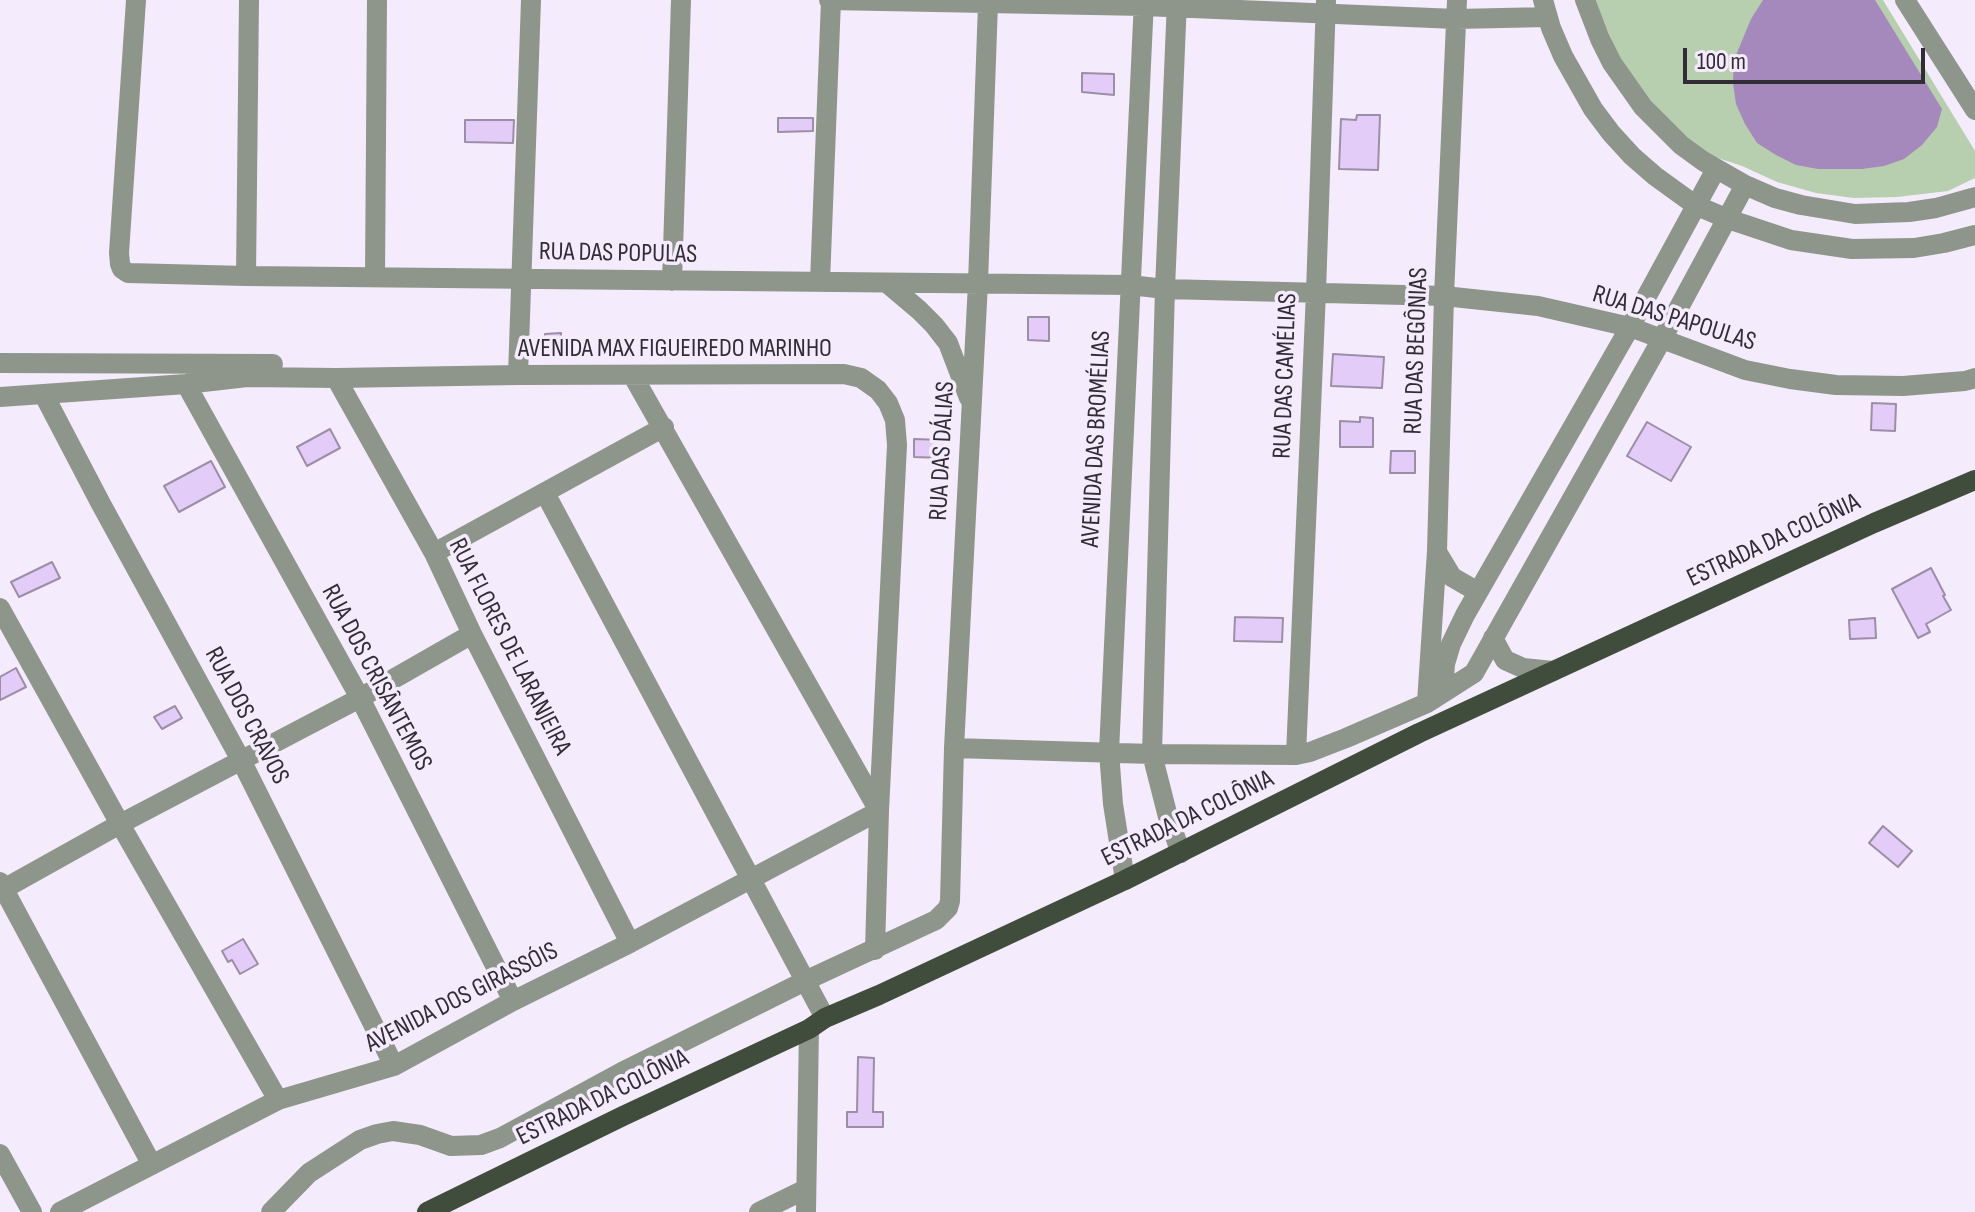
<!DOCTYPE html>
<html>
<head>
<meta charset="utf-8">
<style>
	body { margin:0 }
	#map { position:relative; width:1975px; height:1212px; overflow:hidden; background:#f4ebfc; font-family:"Sofia Sans Condensed",sans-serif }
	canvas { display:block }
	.scale { position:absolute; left:1683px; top:48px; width:242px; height:36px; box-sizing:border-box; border:4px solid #322c36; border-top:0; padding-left:10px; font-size:24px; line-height:28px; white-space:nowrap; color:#322c36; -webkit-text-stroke:6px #f4ebfc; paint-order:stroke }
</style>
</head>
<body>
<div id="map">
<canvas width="1975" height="1212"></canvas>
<div class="scale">100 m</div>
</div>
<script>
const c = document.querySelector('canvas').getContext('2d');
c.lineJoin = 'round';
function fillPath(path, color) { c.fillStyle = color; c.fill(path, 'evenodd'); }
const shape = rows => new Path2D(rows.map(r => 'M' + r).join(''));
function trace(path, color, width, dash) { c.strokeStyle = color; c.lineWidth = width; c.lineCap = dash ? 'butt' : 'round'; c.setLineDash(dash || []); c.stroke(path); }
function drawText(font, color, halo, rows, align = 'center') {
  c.font = font + ' "Sofia Sans Condensed",sans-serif'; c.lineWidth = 7; c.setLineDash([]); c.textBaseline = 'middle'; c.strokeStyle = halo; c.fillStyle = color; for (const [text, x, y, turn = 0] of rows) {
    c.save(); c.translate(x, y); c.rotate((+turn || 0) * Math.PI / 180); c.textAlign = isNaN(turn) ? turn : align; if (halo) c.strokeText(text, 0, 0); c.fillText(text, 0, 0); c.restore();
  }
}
fillPath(shape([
	[1595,0,1883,0,1975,151,1975,178,1948,191,1897,197,1854,198,1816,193,1777,182,1742,166,1712,156,1687,142,1623,69]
]), '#b7cfae');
fillPath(shape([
	[1763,0,1875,0,1942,109,1937,127,1922,145,1904,159,1884,166,1862,169,1818,169,1796,165,1776,155,1757,143,1745,124,1736,104,1733,83,1734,60,1751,19]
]), '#a588bc');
const building = shape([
	[1082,73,1114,74,1114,95,1082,92,1082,73],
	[1357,115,1380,115,1378,170,1339,169,1341,119,1356,120,1357,115],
	[778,118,813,118,813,131,778,132,778,118],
	[465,120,514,120,513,143,465,142,465,120],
	[1028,317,1049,317,1049,341,1028,340,1028,317],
	[561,333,561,342,571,342,571,356,545,357,545,334,561,333],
	[1333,354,1384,357,1382,388,1331,386,1333,354],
	[1872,403,1896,404,1895,431,1871,430,1872,403],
	[1360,417,1373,418,1373,447,1340,447,1340,421,1360,422,1360,417],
	[1647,422,1691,447,1671,481,1627,456,1647,422],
	[330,429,340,448,307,466,297,447,330,429],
	[914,439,943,440,943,458,914,457,914,439],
	[1391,451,1415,451,1415,473,1390,473,1391,451],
	[211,461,225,487,179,512,164,486,211,461],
	[52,562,60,578,19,597,11,582,52,562],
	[1931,568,1945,595,1943,596,1951,610,1926,624,1930,632,1918,638,1892,589,1931,568],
	[1235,617,1283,618,1282,642,1234,641,1235,617],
	[1875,618,1876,638,1850,639,1849,620,1875,618],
	[16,668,26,687,0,700,0,677,16,668],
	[175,706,182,718,162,729,154,717,175,706],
	[1883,826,1912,851,1898,867,1869,843,1883,826],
	[243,939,258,964,240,974,232,960,228,962,222,951,243,939],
	[858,1057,874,1058,873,1112,883,1112,883,1127,847,1127,847,1112,857,1112,858,1057]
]);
fillPath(building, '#e4ccf9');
trace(building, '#9b8ea6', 2);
trace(shape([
	[136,0,119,253,120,264,122,269,128,273,246,276,1130,285,1165,289,1444,296,1538,306,1630,327,1745,370,1790,379,1836,385,1903,386,1965,381,1975,378],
	[829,0,1144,6,1456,19,1548,17],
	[1177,0,1165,289,1152,754,1168,817,1181,853],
	[1543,0,1551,28,1563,56,1593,109,1611,133,1632,156,1655,176,1695,205,1728,219,1791,240,1852,249,1914,248,1944,243,1975,235],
	[1585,0,1600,39,1612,63,1643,107,1681,145,1703,161,1745,185,1775,198,1801,205,1855,214,1909,212,1936,208,1975,197],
	[1905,0,1975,110],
	[246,276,249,0],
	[375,277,377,0],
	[672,281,681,0],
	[820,282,831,0],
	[887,283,919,310,934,325,948,343,969,398],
	[0,363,273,364],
	[518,375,531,0],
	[336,378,434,553,472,634,630,943],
	[186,384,360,698,513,1001],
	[44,395,101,504,242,762,394,1066],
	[0,397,186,384,247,377,336,378,518,375,844,374,861,378,878,390,888,403,895,420,897,445,879,811,875,950],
	[545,493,825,1018],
	[1437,552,1452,577,1478,592],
	[434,553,664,427],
	[0,608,120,824,278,1100],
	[1493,638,1505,660,1523,668,1553,671],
	[1443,693,1445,664,1451,644,1465,615,1630,327,1716,169],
	[1427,703,1437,551,1444,296,1457,0],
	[954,748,1152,754,1296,755,1310,752,1346,738,1427,703,1474,673,1662,339,1745,185],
	[1296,755,1316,292,1326,0],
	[1125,880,1113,804,1109,752,1144,0],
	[0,882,152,1165],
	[0,891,120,824,360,698,472,634],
	[0,1154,32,1212],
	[60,1212,278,1100,394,1066,513,1001,630,943,879,811,633,376],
	[271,1212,309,1173,360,1140,377,1134,393,1131,420,1135,451,1146,481,1145,500,1138,622,1072,807,980,936,920,948,908,950,901,954,748,978,283,988,4],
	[759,1212,806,1189],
	[806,1212,809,1029]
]), '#8e968b', 20);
trace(shape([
	[427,1212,623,1116,809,1029,825,1018,879,995,1125,880,1419,733,1874,523,1975,480]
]), '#414d3c', 20);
drawText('26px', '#322c36', '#f4ebfc', [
	["RUA DAS POPULAS",618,254,1],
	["RUA DAS PAPOULAS",1674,319,17],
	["AVENIDA MAX FIGUEIREDO MARINHO",675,349],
	["RUA DAS BEGÔNIAS",1417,351,-88],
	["RUA DAS CAMÉLIAS",1286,376,-88],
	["AVENIDA DAS BROMÉLIAS",1097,439,-87],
	["RUA DAS DÁLIAS",943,451,-87],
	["ESTRADA DA COLÔNIA",1774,541,-25],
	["RUA FLORES DE LARANJEIRA",509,647,63],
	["RUA DOS CRISÂNTEMOS",376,678,62],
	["RUA DOS CRAVOS",246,716,62],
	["ESTRADA DA COLÔNIA",1188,819,-26],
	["AVENIDA DOS GIRASSÓIS",462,998,-27],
	["ESTRADA DA COLÔNIA",603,1098,-26]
]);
</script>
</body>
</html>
